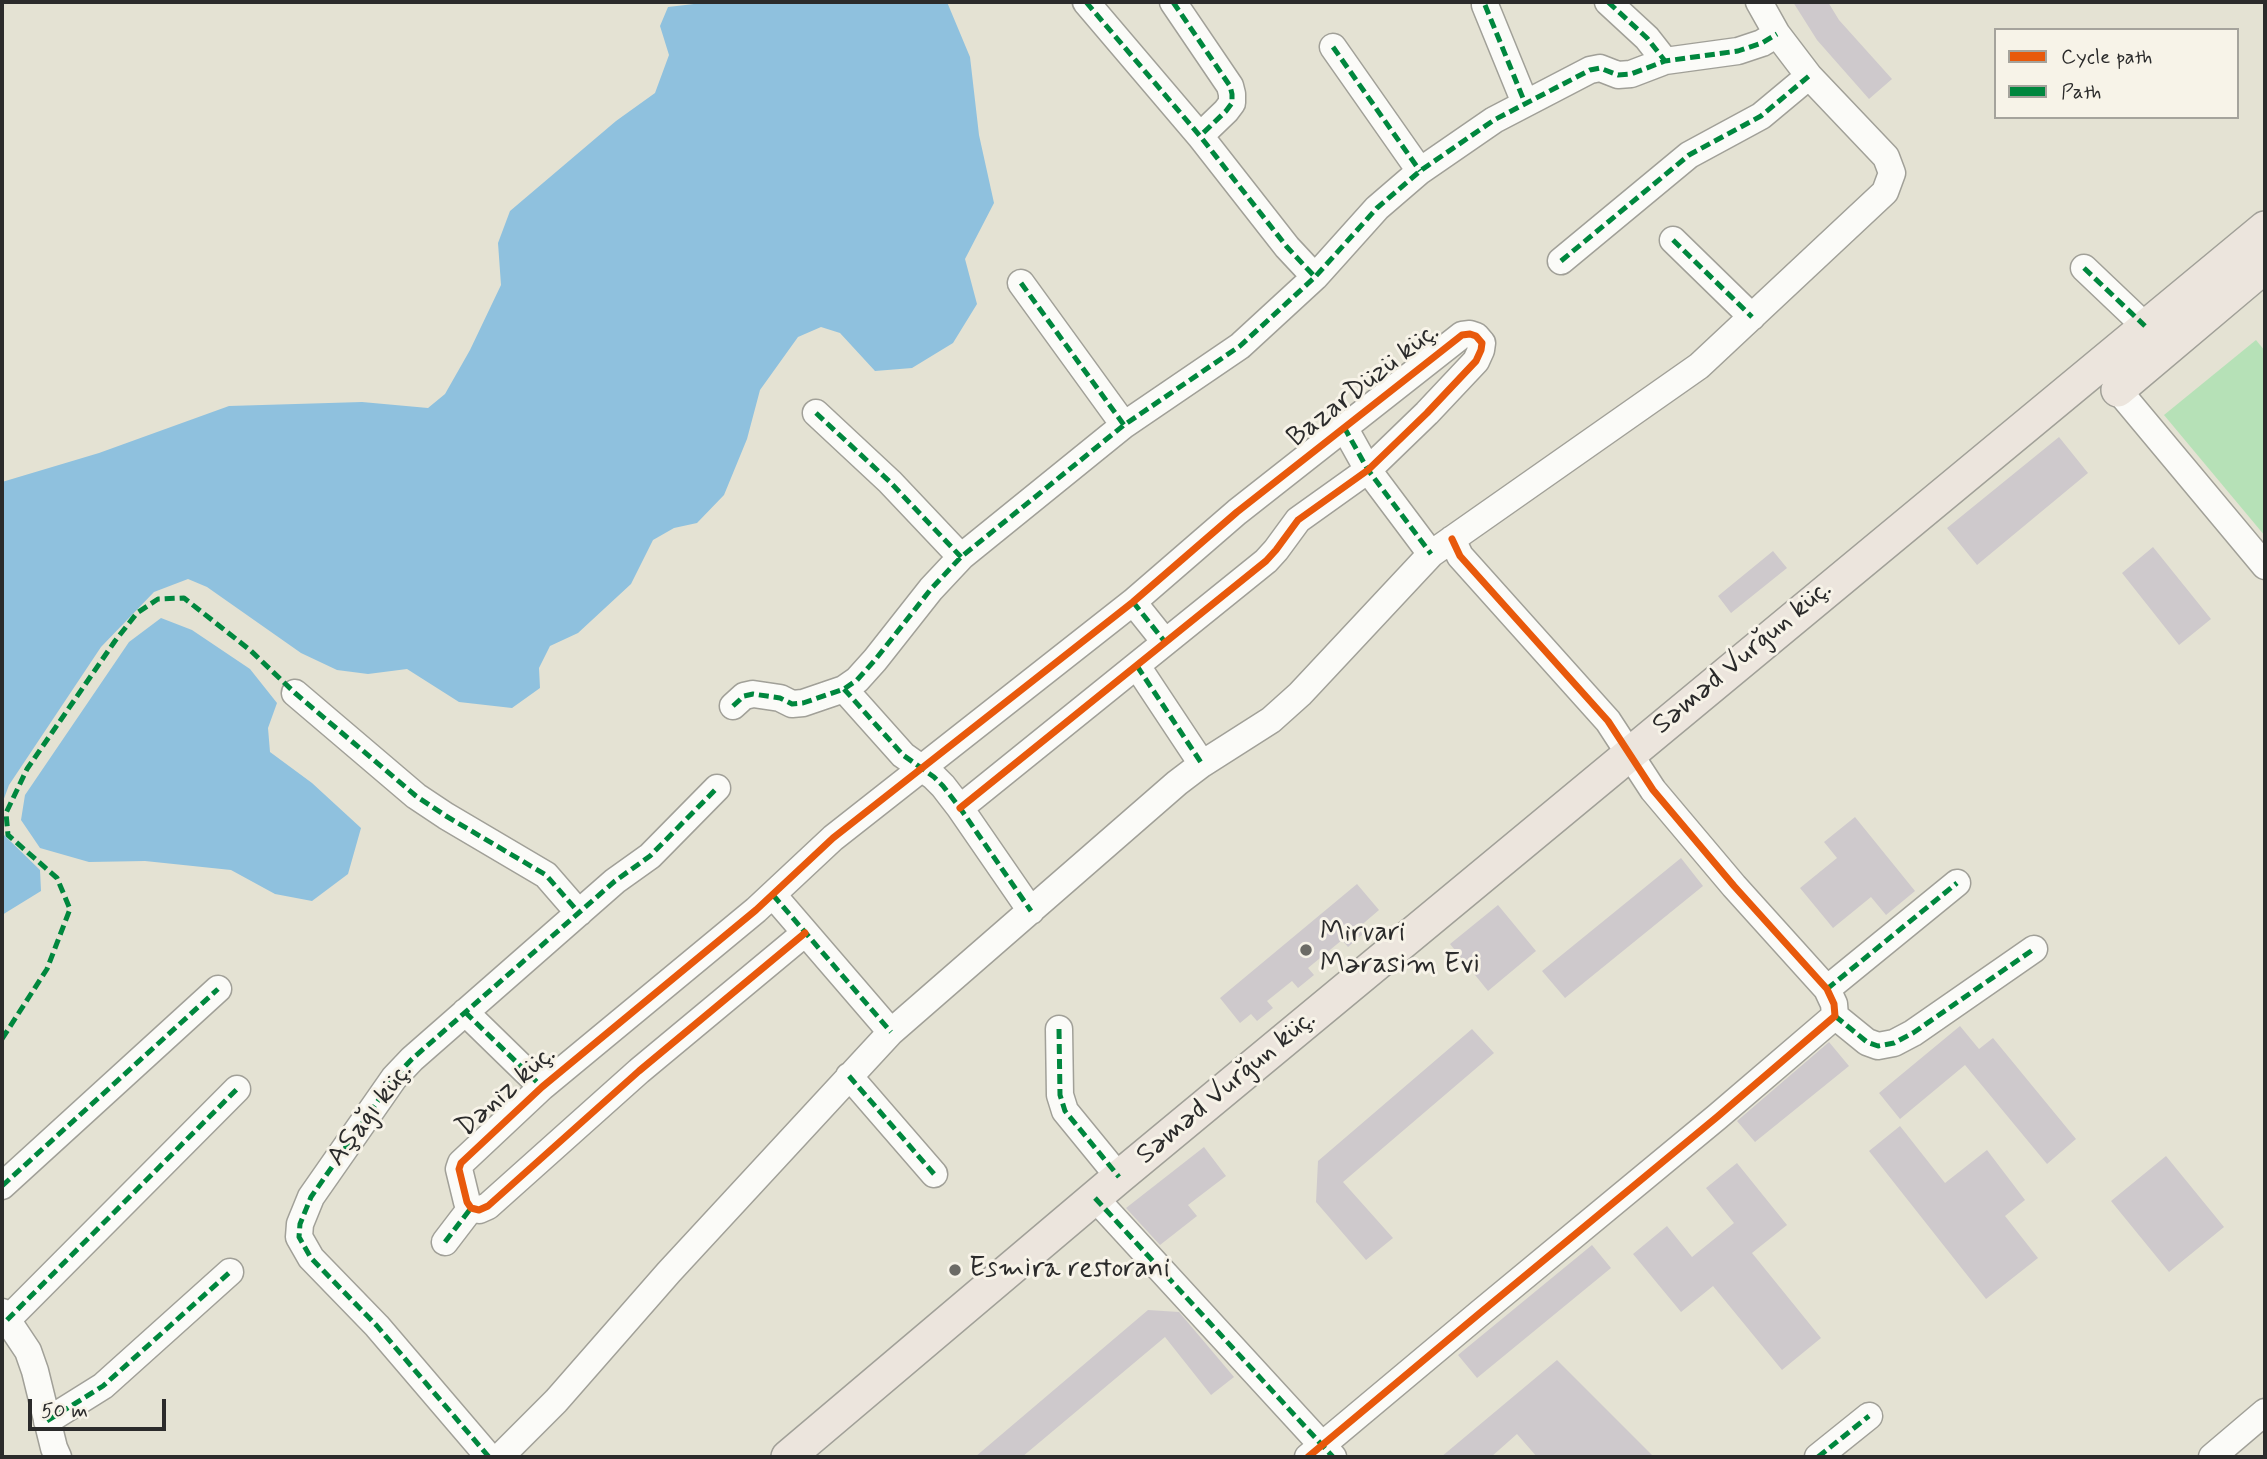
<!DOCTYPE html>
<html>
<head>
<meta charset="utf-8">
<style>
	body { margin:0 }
	#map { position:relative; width:2267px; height:1459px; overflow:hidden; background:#e4e2d3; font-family:Mynerve,sans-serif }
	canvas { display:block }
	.frame { position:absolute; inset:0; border:4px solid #2b2b2b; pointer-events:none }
	.legend { position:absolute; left:1994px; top:28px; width:245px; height:91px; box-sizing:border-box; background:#f7f3e8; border:2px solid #a5a39c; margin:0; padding:9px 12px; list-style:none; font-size:21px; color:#2b2b2b }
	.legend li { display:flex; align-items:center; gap:14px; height:35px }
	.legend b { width:35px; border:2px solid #a5a39c }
	.scale { position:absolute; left:28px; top:1399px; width:138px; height:32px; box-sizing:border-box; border:4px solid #2b2b2b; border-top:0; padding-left:9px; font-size:21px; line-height:24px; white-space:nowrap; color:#2b2b2b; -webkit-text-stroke:5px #f7f3e8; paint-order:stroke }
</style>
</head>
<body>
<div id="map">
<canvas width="2267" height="1459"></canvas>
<div class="frame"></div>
<ul class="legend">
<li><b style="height:9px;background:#e8590c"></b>Cycle path</li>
<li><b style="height:9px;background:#00873e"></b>Path</li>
</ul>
<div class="scale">50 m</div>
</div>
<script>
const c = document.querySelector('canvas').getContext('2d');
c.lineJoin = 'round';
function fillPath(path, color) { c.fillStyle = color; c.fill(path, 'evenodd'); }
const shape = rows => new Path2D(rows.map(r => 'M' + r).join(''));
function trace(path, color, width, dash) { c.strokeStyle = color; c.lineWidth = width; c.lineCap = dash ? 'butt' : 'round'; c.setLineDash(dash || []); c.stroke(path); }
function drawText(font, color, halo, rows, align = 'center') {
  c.font = font + ' Mynerve,sans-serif'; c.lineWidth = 6; c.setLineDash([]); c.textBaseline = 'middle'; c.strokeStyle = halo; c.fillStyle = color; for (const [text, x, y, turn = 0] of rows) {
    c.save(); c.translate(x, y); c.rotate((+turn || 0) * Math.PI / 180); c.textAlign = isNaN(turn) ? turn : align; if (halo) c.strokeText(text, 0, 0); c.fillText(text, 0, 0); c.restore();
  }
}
fillPath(shape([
	[2256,340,2265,351,2265,536,2164,415]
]), '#b6e1b7');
fillPath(shape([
	[711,2,947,2,970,57,979,135,994,203,965,259,977,304,953,343,912,368,875,371,840,333,821,327,798,337,760,390,747,439,724,495,697,523,674,528,653,540,631,584,578,633,550,646,539,668,540,688,512,708,459,702,407,669,368,674,337,670,301,653,207,587,188,579,154,592,101,647,9,785,2,804,2,482,99,453,229,406,362,402,428,408,445,394,470,350,501,285,498,243,510,211,616,121,655,93,669,55,660,26,668,7],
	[161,618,192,630,250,669,277,703,268,728,270,752,312,783,361,828,348,874,312,901,275,894,231,870,145,861,89,862,40,848,21,820,25,795,129,642],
	[2,819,4,835,40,870,41,891,2,915]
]), '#8fc1de');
fillPath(shape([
	[1793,2,1828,2,1839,20,1892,79,1869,99,1817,40],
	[2059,437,2088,473,1977,565,1947,528],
	[2153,547,2211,619,2179,645,2122,573],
	[1773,551,1787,568,1731,613,1718,596],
	[1855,817,1915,891,1886,915,1871,897,1833,928,1800,888,1837,858,1824,842],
	[1681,858,1703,886,1565,998,1542,971],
	[1357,884,1379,910,1358,928,1363,934,1348,947,1342,940,1308,968,1314,975,1298,988,1292,981,1267,1001,1273,1008,1257,1021,1251,1014,1240,1023,1220,998],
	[1498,905,1536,951,1488,991,1450,944],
	[1960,1026,1979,1049,1993,1038,2076,1139,2047,1164,1965,1065,1900,1119,1879,1093],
	[1472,1029,1494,1053,1343,1182,1393,1238,1366,1260,1316,1202,1318,1161],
	[1829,1042,1849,1066,1755,1142,1737,1121],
	[1900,1126,1945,1183,1987,1150,2025,1200,2005,1216,2038,1258,1986,1299,1869,1151],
	[1204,1147,1226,1176,1188,1205,1197,1216,1160,1245,1126,1208],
	[2166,1156,2224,1227,2169,1272,2111,1201],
	[1737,1163,1787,1225,1752,1253,1821,1338,1782,1370,1713,1286,1681,1312,1633,1254,1667,1226,1692,1257,1734,1223,1706,1188],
	[1592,1245,1611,1268,1477,1378,1458,1355],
	[1148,1310,1179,1312,1234,1377,1211,1395,1165,1337,1022,1457,975,1457],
	[1557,1360,1654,1457,1537,1457,1517,1434,1491,1457,1441,1457]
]), '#cec9cc');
const minor = shape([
	[1086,2,1200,136,1287,247,1315,277],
	[1173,2,1230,86,1232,94,1232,103,1226,111,1200,136],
	[1608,2,1647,38,1665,61],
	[1485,5,1525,103],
	[1333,47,1420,171],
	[1673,240,1752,317],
	[1561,261,1689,155,1761,116,1809,76],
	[2084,268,2145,326],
	[1021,283,1124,425],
	[2118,390,2265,566],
	[816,413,890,482,961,557],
	[1344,427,1368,470,1431,554],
	[1133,602,1165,642],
	[1137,666,1202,764],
	[844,689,903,755,934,777,943,786,960,808,1031,911],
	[295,693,416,796,446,816,546,875,579,913],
	[733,706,744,696,753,694,780,698,792,704,803,703,844,689,857,680,875,660,931,589,961,557,1124,425,1240,346,1315,277,1377,208,1420,171,1494,120,1590,70,1600,68,1618,75,1631,74,1665,61,1738,51,1762,43,1777,34],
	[773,895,891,1032],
	[805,933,639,1071,488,1206,479,1210,471,1208,467,1202,459,1169,461,1163,542,1087,756,910,833,838,1133,602,1237,512,1462,335,1470,334,1476,336,1482,343,1481,350,1476,361,1427,413,1368,470,1298,520,1276,550,1266,561,960,808],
	[1827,989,1957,883],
	[465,1012,542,1087],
	[1835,1016,1867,1042,1878,1046,1894,1043,1913,1033,2034,949],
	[1059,1029,1060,1095,1065,1111,1119,1177],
	[849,1076,934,1174],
	[2,1186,218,989],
	[1095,1198,1333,1457],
	[445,1242,471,1208],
	[2,1312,28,1351,35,1371,54,1448,58,1457],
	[7,1320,237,1089],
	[47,1421,103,1386,230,1272],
	[489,1457,377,1326,311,1258,299,1237,300,1224,311,1197,394,1078,412,1059,615,881,650,856,717,788],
	[500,1457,556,1401,669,1272,891,1032,1177,783,1202,764,1271,720,1300,694,1431,554,1699,366,1885,192,1892,173,1886,157,1809,76,1777,34,1759,2],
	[1308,1457,1480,1313,1717,1117,1835,1016,1834,1004,1827,989,1734,886,1653,790,1608,721,1460,556,1452,539],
	[1818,1457,1869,1416],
	[2212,1457,2265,1412]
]);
const major = shape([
	[2118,390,2265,266],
	[788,1457,1119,1177,2265,228]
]);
trace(minor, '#a1a098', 29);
trace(major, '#a1a098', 36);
trace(minor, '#fbfbf8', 26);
trace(major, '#ece5dd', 33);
trace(shape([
	[1086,2,1200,136,1287,247,1315,277],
	[1173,2,1230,86,1232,94,1232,103,1226,111,1200,136],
	[1608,2,1647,38,1665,61],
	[1485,5,1525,103],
	[1333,47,1420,171],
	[1673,240,1752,317],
	[1561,261,1689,155,1761,116,1809,76],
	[2084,268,2145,326],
	[1021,283,1124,425],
	[816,413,890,482,961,557],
	[1344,427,1368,470,1431,554],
	[1133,602,1165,642],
	[1137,666,1202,764],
	[844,689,903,755,934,777,943,786,960,808,1031,911],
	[733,706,744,696,753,694,780,698,792,704,803,703,844,689,857,680,875,660,931,589,961,557,1124,425,1240,346,1315,277,1377,208,1420,171,1494,120,1590,70,1600,68,1618,75,1631,74,1665,61,1738,51,1762,43,1777,34],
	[773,895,891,1032],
	[1827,989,1957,883],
	[465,1012,542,1087],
	[1835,1016,1867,1042,1878,1046,1894,1043,1913,1033,2034,949],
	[1059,1029,1060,1095,1065,1111,1119,1177],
	[2,1039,47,969,70,909,57,878,8,835,6,813,27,769,115,641,137,613,158,599,184,598,250,650,295,693,416,796,446,816,546,875,579,913],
	[849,1076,934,1174],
	[2,1186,218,989],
	[1095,1198,1333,1457],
	[445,1242,471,1208],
	[7,1320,237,1089],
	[47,1421,103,1386,230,1272],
	[489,1457,377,1326,311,1258,299,1237,300,1224,311,1197,394,1078,412,1059,615,881,650,856,717,788],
	[1818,1457,1869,1416]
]), '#00873e', 5, [10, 5]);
trace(shape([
	[805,933,639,1071,488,1206,479,1210,471,1208,467,1202,459,1169,461,1163,542,1087,756,910,833,838,1133,602,1237,512,1462,335,1470,334,1476,336,1482,343,1481,350,1476,361,1427,413,1368,470,1298,520,1276,550,1266,561,960,808],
	[1308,1457,1480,1313,1717,1117,1835,1016,1834,1004,1827,989,1734,886,1653,790,1608,721,1460,556,1452,539]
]), '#e8590c', 7);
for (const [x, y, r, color] of [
	[1306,950,7,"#6c6b66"],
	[955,1270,7,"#6c6b66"]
]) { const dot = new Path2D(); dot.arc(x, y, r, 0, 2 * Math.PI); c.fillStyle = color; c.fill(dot); trace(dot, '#f7f3e8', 2.5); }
drawText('28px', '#2b2b2b', '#f7f3e8', [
	["BazarDüzü küç.",1364,386,-38],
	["Səməd Vurğun küç.",1743,658,-40],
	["Səməd Vurğun küç.",1227,1088,-40],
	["Dəniz küç.",507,1092,-42],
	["Aşağı küç.",371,1115,-53]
]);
drawText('28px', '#2b2b2b', '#f7f3e8', [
	["Mirvari",1320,934],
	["Mərasim Evi",1320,966],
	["Esmira restorani",969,1270]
], 'left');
</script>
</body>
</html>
